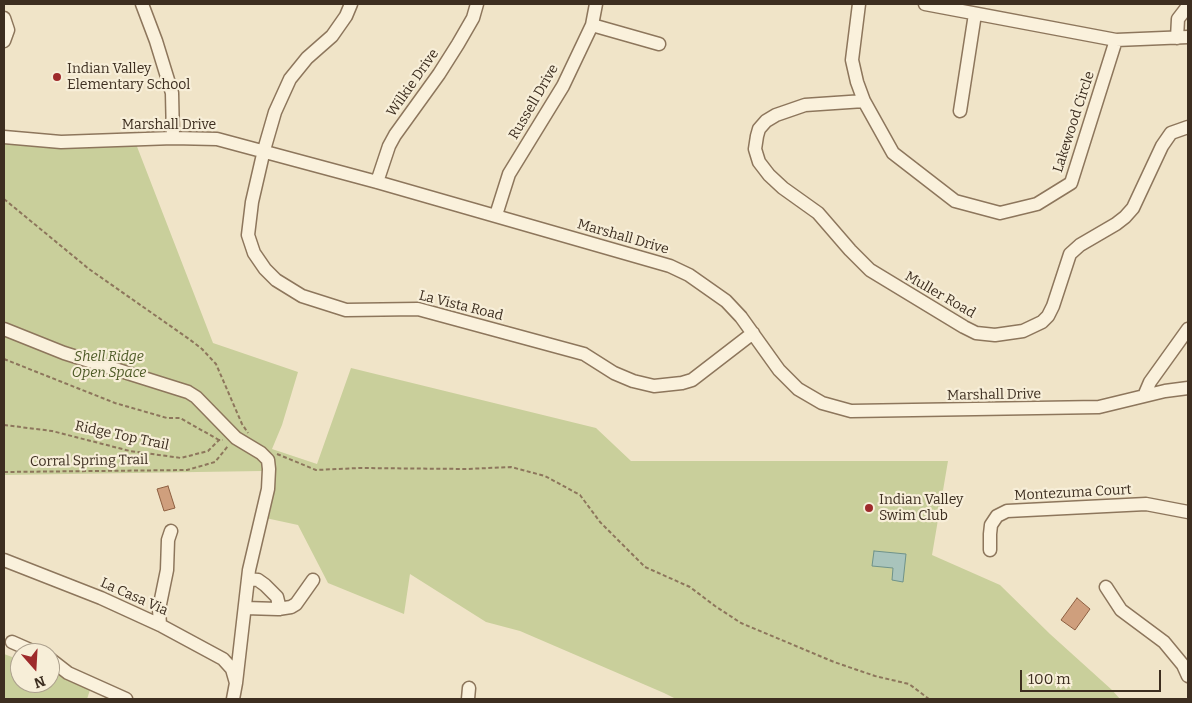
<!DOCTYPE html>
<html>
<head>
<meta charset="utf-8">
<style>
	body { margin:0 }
	#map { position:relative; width:1192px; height:703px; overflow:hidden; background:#f0e4c8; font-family:Bitter,serif }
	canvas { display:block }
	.frame { position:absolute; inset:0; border:5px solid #3d2e20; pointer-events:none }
	.north { position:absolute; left:10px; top:643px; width:50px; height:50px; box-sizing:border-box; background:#f7eed8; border:1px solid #ada18e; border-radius:50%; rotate:161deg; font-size:14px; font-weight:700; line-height:20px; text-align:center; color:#3d2e20 }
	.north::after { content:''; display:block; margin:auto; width:18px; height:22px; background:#9e2a2b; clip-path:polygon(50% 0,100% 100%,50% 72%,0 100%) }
	.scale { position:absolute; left:1020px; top:670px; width:141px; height:22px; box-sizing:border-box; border:2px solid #3d2e20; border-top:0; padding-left:6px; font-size:15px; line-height:18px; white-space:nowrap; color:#3d2e20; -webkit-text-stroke:4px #f7eed8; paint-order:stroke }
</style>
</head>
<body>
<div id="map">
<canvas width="1192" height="703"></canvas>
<div class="frame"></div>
<div class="north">N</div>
<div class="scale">100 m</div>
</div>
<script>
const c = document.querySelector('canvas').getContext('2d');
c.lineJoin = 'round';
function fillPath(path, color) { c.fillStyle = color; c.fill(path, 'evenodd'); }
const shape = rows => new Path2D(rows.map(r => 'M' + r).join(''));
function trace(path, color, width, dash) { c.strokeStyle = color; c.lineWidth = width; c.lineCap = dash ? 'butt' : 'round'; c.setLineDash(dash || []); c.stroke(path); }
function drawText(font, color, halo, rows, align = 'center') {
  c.font = font + ' Bitter,serif'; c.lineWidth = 4.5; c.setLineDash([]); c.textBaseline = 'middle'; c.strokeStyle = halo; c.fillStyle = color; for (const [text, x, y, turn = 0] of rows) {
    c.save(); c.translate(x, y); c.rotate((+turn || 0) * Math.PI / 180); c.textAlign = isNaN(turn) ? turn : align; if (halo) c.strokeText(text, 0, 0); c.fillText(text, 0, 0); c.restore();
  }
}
fillPath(shape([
	[4,137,136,144,213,343,298,372,282,425,272,449,317,464,351,368,596,428,631,461,948,461,932,555,1000,585,1050,634,1112,690,1120,699,676,699,664,693,520,631,486,622,410,574,404,614,328,583,298,525,261,517,268,489,262,471,4,475],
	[4,654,20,660,20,683,50,683,50,671,91,687,87,699,4,699]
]), '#c9cf9b');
const water = shape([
	[874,551,906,554,903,582,892,580,893,568,872,566,874,551]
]);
fillPath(water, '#a9c4bc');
trace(water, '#6f938a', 1);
const building = shape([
	[168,486,175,508,164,511,157,489,168,486],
	[1077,598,1090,609,1075,630,1061,620,1077,598]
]);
fillPath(building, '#cf9f7d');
trace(building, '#8d5f41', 1);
const minor = shape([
	[142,4,156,41,172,93,173,138],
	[351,4,346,16,332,36,307,58,290,79,275,112,264,150,252,202,248,235,254,253,265,269,276,280,302,296,346,310,418,309,584,354,614,373,633,381,654,386,682,383,692,380,753,333],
	[859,4,852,60,857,82,864,101,893,153,955,201,1000,213,1037,204,1071,183,1116,40],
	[925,4,1116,40,1188,37],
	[4,18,8,30,4,41],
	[592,25,659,44],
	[1177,38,1178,19,1188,6],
	[864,101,805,105,776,115,766,121,759,129,757,136,755,149,759,162,769,175,783,188,818,213,850,250,870,270,964,327,976,333,995,335,1023,331,1042,322,1048,316,1053,306,1070,254,1080,245,1116,224,1125,217,1133,208,1162,146,1171,133,1188,127],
	[960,111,975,14],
	[4,137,61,142,173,138,217,139,377,182,670,266,689,275,726,301,741,317,779,370,798,389,822,403,851,411,1099,407,1165,391,1188,388],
	[377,182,389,146,395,135,439,74,458,44,473,18,477,4],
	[496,215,509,174,563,86,592,25,596,4],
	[4,329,64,353,188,392,196,397,236,438,261,453,268,460,269,469,268,489,249,570,236,683],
	[1144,396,1150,382,1188,329],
	[990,550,990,534,991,525,997,516,1007,511,1146,504,1188,512],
	[4,560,101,598,160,625,223,659,232,669,236,683,233,699],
	[248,579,258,580,265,585,277,597,280,609],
	[1106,587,1121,610,1164,642,1183,665,1188,676],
	[245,608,278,609,291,607,296,604,313,580],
	[160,625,159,609,167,570,168,540,171,531],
	[12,642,37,653],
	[50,659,68,673,126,699],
	[468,699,469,688]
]);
trace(minor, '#8d765c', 15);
trace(shape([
	[4,199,89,269,189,339,202,349,216,364,242,424,248,433],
	[4,359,115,403,167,418,180,418,219,440],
	[4,425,52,431,130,451,181,458,208,451,219,440,223,440],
	[277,454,316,470,359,468,467,469,511,467,545,476,580,495,600,522,645,567,690,587,715,606,741,623,834,662,875,676,909,684,929,699],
	[4,472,187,470,215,462,228,446]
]), '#8d765c', 2, [4, 2.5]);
trace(minor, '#faf1dc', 12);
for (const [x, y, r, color] of [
	[57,77,5,"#9e2a2b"],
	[869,508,5,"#9e2a2b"]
]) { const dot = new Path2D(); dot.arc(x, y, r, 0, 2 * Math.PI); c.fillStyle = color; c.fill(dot); trace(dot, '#f7eed8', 2); }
drawText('14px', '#3d2e20', '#f7eed8', [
	["Indian Valley",67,69],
	["Elementary School",67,85],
	["Indian Valley",879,500],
	["Swim Club",879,516]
], 'left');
drawText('14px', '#3d2e20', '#f7eed8', [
	["Wilkie Drive",413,83,-55],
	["Russell Drive",534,102,-60],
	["Lakewood Circle",1074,122,-72],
	["Marshall Drive",169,125],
	["Marshall Drive",623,237,16],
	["Muller Road",940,295,30],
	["La Vista Road",461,306,14],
	["Marshall Drive",994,395,-1],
	["Ridge Top Trail",122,436,12],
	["Corral Spring Trail",89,461,-1],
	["Montezuma Court",1073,493,-3],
	["La Casa Via",134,597,24]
]);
drawText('italic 14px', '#4d5a26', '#f7eed8', [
	["Shell Ridge",109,357],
	["Open Space",109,373]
]);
</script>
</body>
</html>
